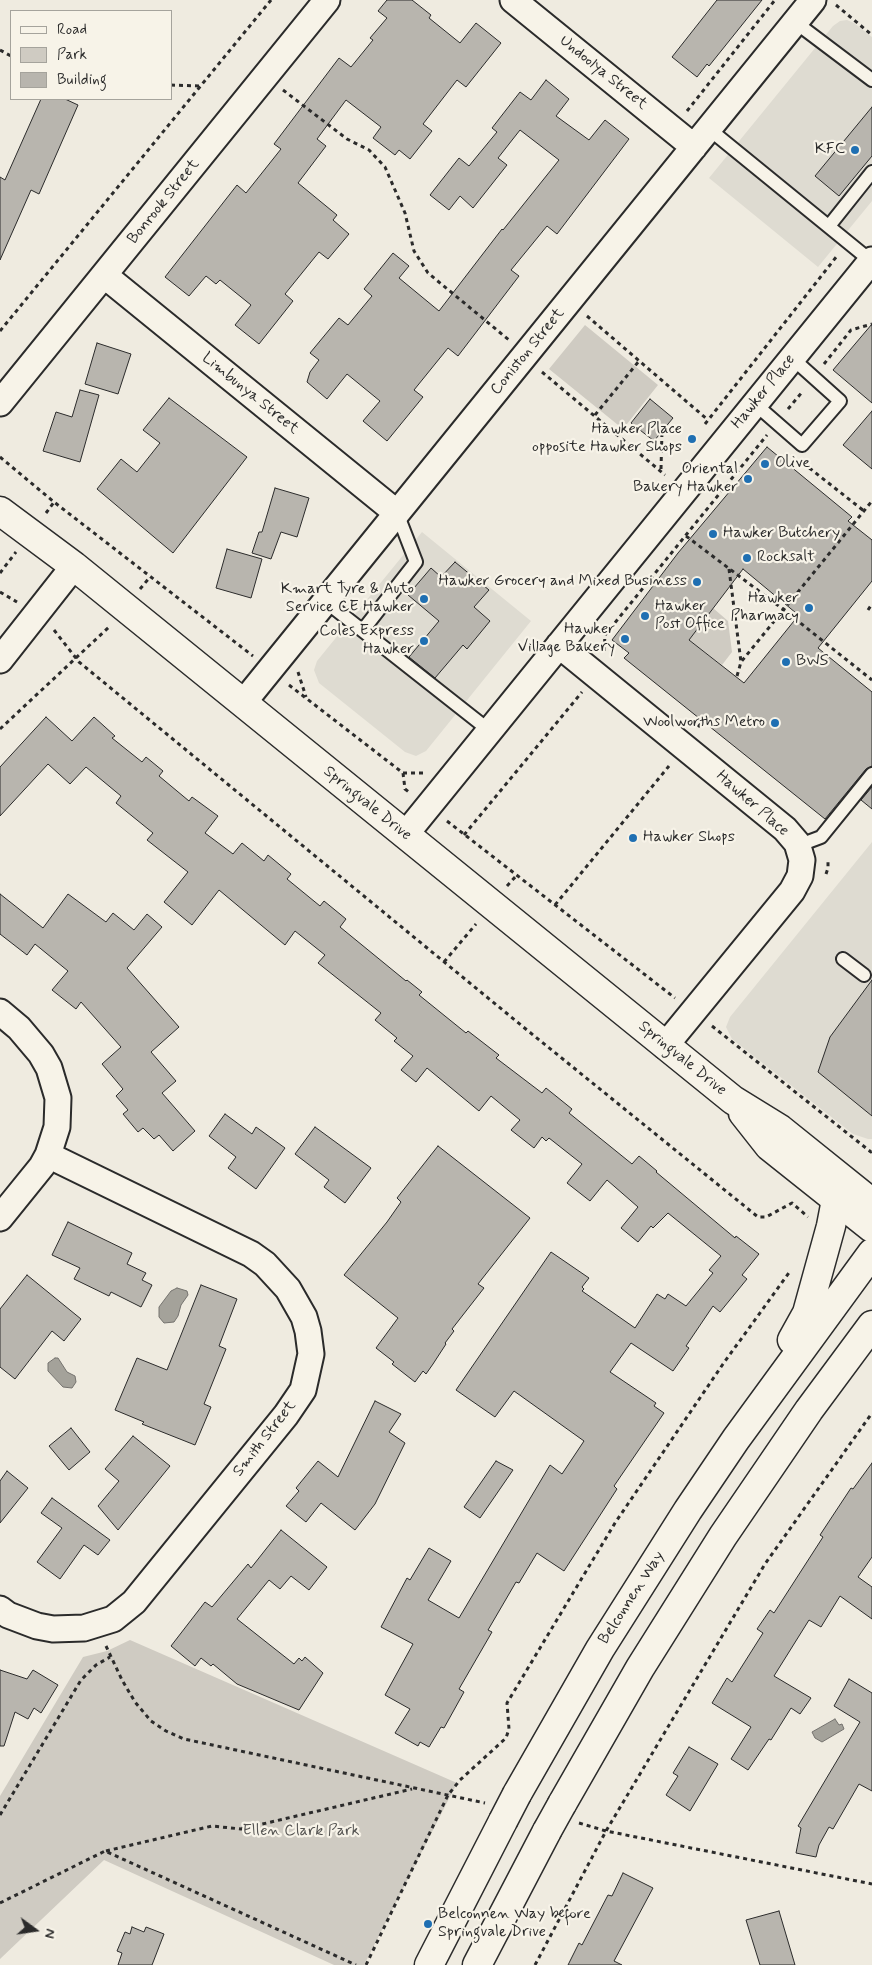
<!DOCTYPE html>
<html>
<head>
<meta charset="utf-8">
<style>
	body { margin:0 }
	#map { position:relative; width:872px; height:1965px; overflow:hidden; background:#efebe0; font-family:Mynerve,sans-serif }
	canvas { display:block }
	.legend { position:absolute; left:10px; top:10px; width:162px; height:90px; box-sizing:border-box; background:#f7f3e8; border:1px solid #a5a39c; margin:0; padding:6px 9px; list-style:none; font-size:15px; color:#2b2b2b }
	.legend li { display:flex; align-items:center; gap:10px; height:25px }
	.legend b { width:25px; border:1px solid #a5a39c }
	.north { position:absolute; left:10px; top:1905px; width:50px; height:50px; -webkit-text-stroke:4px #f7f3e8; paint-order:stroke; rotate:104deg; font-size:14px; font-weight:700; line-height:20px; text-align:center; color:#2b2b2b }
	.north::after { content:''; display:block; margin:auto; width:18px; height:22px; background:#2b2b2b; clip-path:polygon(50% 0,100% 100%,50% 72%,0 100%) }
</style>
</head>
<body>
<div id="map">
<canvas width="872" height="1965"></canvas>
<ul class="legend">
<li><b style="height:6px;background:#f7f3e8"></b>Road</li>
<li><b style="height:14px;background:#cfcbc2"></b>Park</li>
<li><b style="height:14px;background:#b8b5ae"></b>Building</li>
</ul>
<div class="north">N</div>
</div>
<script>
const c = document.querySelector('canvas').getContext('2d');
c.lineJoin = 'round';
function fillPath(path, color) { c.fillStyle = color; c.fill(path, 'evenodd'); }
const shape = rows => new Path2D(rows.map(r => 'M' + r).join(''));
function trace(path, color, width, dash) { c.strokeStyle = color; c.lineWidth = width; c.lineCap = dash ? 'butt' : 'round'; c.setLineDash(dash || []); c.stroke(path); }
function drawText(font, color, halo, rows, align = 'center') {
  c.font = font + ' Mynerve,sans-serif'; c.lineWidth = 4.5; c.setLineDash([]); c.textBaseline = 'middle'; c.strokeStyle = halo; c.fillStyle = color; for (const [text, x, y, turn = 0] of rows) {
    c.save(); c.translate(x, y); c.rotate((+turn || 0) * Math.PI / 180); c.textAlign = isNaN(turn) ? turn : align; if (halo) c.strokeText(text, 0, 0); c.fillText(text, 0, 0); c.restore();
  }
}
fillPath(shape([
	[847,20,854,23,872,37,872,201,818,267,709,178,833,26,840,21],
	[422,532,531,621,426,751,416,756,405,752,319,683,314,670,317,661],
	[872,842,872,1139,868,1139,853,1134,732,1039,726,1027,730,1017]
]), '#dedbd1');
fillPath(shape([
	[585,325,658,385,623,429,549,369],
	[713,608,728,621,732,652,722,665,689,640],
	[130,1640,457,1783,364,1965,334,1965,104,1860,0,1959,0,1796,83,1657,107,1651]
]), '#cfcbc2');
const water = shape([
	[177,1288,187,1291,188,1295,181,1305,178,1316,174,1322,164,1323,159,1317,159,1307,171,1291,177,1288],
	[55,1358,58,1358,67,1372,75,1376,76,1382,72,1388,63,1387,48,1371,48,1363,55,1358],
	[835,1719,839,1725,842,1724,844,1729,822,1742,815,1738,812,1732,835,1719]
]);
fillPath(water, '#a4a29a');
trace(water, '#74726e', 1);
const building = shape([
	[387,0,412,0,431,15,429,18,460,43,476,23,501,43,466,87,457,80,423,124,432,131,410,159,399,150,395,155,373,138,381,127,346,100,317,139,326,146,298,183,337,215,333,220,349,234,328,259,319,252,285,294,293,301,259,344,235,325,251,305,220,280,216,284,206,276,189,296,165,277,237,185,246,193,281,149,274,144,339,58,351,67,373,40,370,38,387,18,378,11,387,0],
	[717,0,762,0,709,66,707,64,697,77,672,57,717,0],
	[546,80,569,99,556,116,589,140,605,120,629,139,557,234,547,226,511,270,519,276,458,356,448,348,414,390,423,397,387,441,363,421,380,401,347,374,327,399,307,382,310,372,319,360,310,353,339,318,348,325,372,296,364,289,393,253,409,266,399,278,439,311,502,229,503,230,559,160,520,130,498,158,507,165,473,208,460,196,449,210,430,195,459,158,469,166,497,132,492,128,520,92,531,100,546,80],
	[41,99,65,99,78,105,39,194,31,190,0,260,0,177,5,180,41,99],
	[872,107,872,156,839,196,815,176,872,107],
	[872,324,872,403,833,370,872,324],
	[97,343,131,354,118,394,85,384,97,343],
	[80,390,99,395,80,462,43,451,56,412,72,417,80,390],
	[169,398,247,457,173,553,97,489,121,459,137,472,160,443,143,430,169,398],
	[650,399,673,418,654,441,631,423,650,399],
	[872,411,872,469,843,445,872,411],
	[767,447,852,517,848,521,872,540,872,581,818,648,872,692,872,766,866,769,825,819,624,658,629,653,612,640,678,553,767,447],
	[743,569,796,613,795,614,798,616,744,683,689,640,743,569],
	[275,488,309,498,297,537,281,532,271,559,252,553,259,532,262,532,275,488],
	[227,549,262,559,251,598,216,588,227,549],
	[455,562,489,590,474,607,490,621,467,649,463,645,435,678,409,657,439,621,408,595,431,568,441,577,455,562],
	[46,717,72,741,94,717,115,736,112,738,142,762,146,757,163,771,159,776,189,801,192,797,218,816,205,833,233,854,242,843,264,861,268,855,291,874,287,879,320,906,324,901,346,919,340,927,406,981,407,980,422,992,419,995,466,1033,468,1031,499,1055,496,1058,542,1093,546,1088,572,1109,569,1113,632,1164,639,1156,657,1171,656,1172,735,1238,736,1236,759,1254,742,1275,747,1279,720,1312,713,1306,686,1346,689,1348,673,1371,631,1343,610,1372,656,1403,654,1406,664,1413,614,1486,617,1489,564,1571,537,1553,519,1583,516,1582,488,1630,492,1632,459,1689,464,1692,444,1728,441,1727,429,1747,420,1742,418,1746,395,1733,410,1709,385,1695,413,1644,381,1627,407,1578,410,1580,429,1548,451,1561,428,1600,459,1618,550,1465,562,1474,584,1441,514,1391,495,1417,456,1390,551,1252,589,1278,582,1287,584,1289,582,1291,635,1328,657,1294,665,1299,668,1294,686,1306,713,1273,709,1270,721,1256,668,1213,653,1228,651,1226,638,1242,621,1228,638,1207,607,1180,590,1201,567,1183,582,1164,549,1138,546,1141,542,1137,534,1148,511,1130,520,1120,491,1096,479,1111,427,1068,416,1082,401,1070,413,1056,394,1041,397,1038,375,1020,381,1013,318,963,325,955,295,931,285,945,219,890,192,925,164,902,188,872,147,840,153,833,116,803,121,796,86,767,70,784,48,764,0,816,0,767,46,717],
	[872,787,872,809,861,800,872,787],
	[0,894,43,928,68,894,106,922,113,913,134,930,147,914,162,927,127,968,179,1027,151,1052,176,1081,162,1093,195,1131,173,1151,159,1135,154,1139,143,1128,138,1132,123,1114,128,1110,116,1096,123,1089,102,1064,121,1047,81,1002,76,1009,52,990,68,971,35,944,27,955,0,934,0,894],
	[872,980,872,1116,818,1072,830,1037,872,980],
	[225,1114,252,1134,256,1127,285,1148,256,1189,228,1168,236,1157,209,1136,225,1114],
	[315,1127,371,1168,345,1203,324,1187,329,1180,295,1154,315,1127],
	[438,1146,530,1218,478,1284,484,1288,452,1329,454,1331,445,1343,446,1344,433,1364,426,1374,423,1371,415,1382,392,1364,394,1362,376,1348,398,1318,344,1275,387,1222,401,1202,397,1198,438,1146],
	[68,1222,132,1253,127,1264,146,1273,142,1280,152,1285,141,1307,111,1292,109,1296,74,1279,80,1268,52,1255,68,1222],
	[27,1275,81,1319,64,1341,52,1331,15,1379,0,1367,0,1309,27,1275],
	[201,1285,237,1299,219,1346,226,1349,204,1404,211,1407,195,1445,142,1424,144,1422,115,1410,137,1358,167,1370,201,1285],
	[375,1401,401,1414,389,1432,405,1443,375,1504,355,1530,321,1503,306,1522,286,1506,299,1491,296,1488,318,1461,338,1477,375,1401],
	[71,1428,90,1452,69,1470,49,1446,71,1428],
	[133,1436,170,1466,118,1530,98,1506,119,1481,105,1469,133,1436],
	[496,1461,513,1470,480,1518,464,1507,496,1461],
	[872,1463,872,1557,858,1577,872,1587,872,1619,840,1596,821,1627,809,1620,774,1676,811,1698,800,1714,791,1708,771,1740,769,1739,748,1770,731,1759,751,1727,712,1703,727,1678,732,1682,763,1633,757,1629,770,1610,774,1613,823,1537,820,1535,851,1488,853,1489,872,1463],
	[7,1471,28,1488,0,1523,0,1481,7,1471],
	[52,1498,110,1540,98,1555,84,1545,60,1579,37,1562,62,1528,41,1513,52,1498],
	[281,1530,327,1567,309,1590,291,1576,280,1589,269,1580,237,1619,294,1664,299,1658,302,1661,305,1657,323,1673,299,1710,237,1684,213,1664,211,1666,201,1658,195,1666,171,1646,205,1602,212,1607,248,1564,251,1568,281,1530],
	[0,1670,27,1679,33,1670,58,1685,41,1713,34,1708,28,1719,15,1712,4,1746,0,1746,0,1670],
	[849,1679,872,1693,872,1791,859,1784,833,1829,829,1827,819,1845,816,1857,796,1853,801,1828,798,1826,860,1722,834,1706,849,1679],
	[689,1747,718,1764,690,1811,666,1795,678,1776,673,1773,689,1747],
	[623,1873,653,1888,614,1961,622,1965,568,1965,579,1943,582,1945,608,1895,612,1896,623,1873],
	[779,1911,795,1965,760,1965,746,1920,779,1911],
	[132,1927,144,1932,146,1927,164,1934,152,1965,118,1965,122,1953,117,1951,125,1932,130,1934,132,1927]
]);
fillPath(building, '#b8b5ae');
trace(building, '#2b2b2b', 1);
const lane = shape([
	[795,22,872,80],
	[709,129,871,261],
	[829,226,872,172],
	[755,404,802,445,840,401,792,358],
	[325,601,490,731],
	[363,630,416,562,397,513],
	[797,846,821,837,872,774],
	[843,959,864,975]
]);
const street = shape([
	[513,0,694,147],
	[104,275,397,513],
	[0,403,327,0],
	[559,645,785,829,797,843,802,860,800,876,792,891,665,1046],
	[0,660,74,566],
	[243,703,813,0],
	[405,835,872,260],
	[0,1012,19,1028,41,1054,49,1068,58,1098,57,1127,48,1155,42,1166,0,1218],
	[0,1609,8,1615,37,1626,53,1629,84,1628,113,1619,134,1602,286,1415,303,1390,311,1354,308,1331,304,1317,288,1289,265,1264,251,1254,48,1155]
]);
const secondary = shape([
	[0,511,74,566,733,1100,780,1129,872,1203],
	[743,1113,769,1146,872,1228]
]);
const primary = shape([
	[792,1340,807,1313,831,1226,836,1200],
	[517,1794,600,1649,688,1510,736,1439,872,1253],
	[562,1804,640,1668,723,1536,809,1410,872,1325],
	[429,1965,503,1821],
	[477,1965,547,1831]
]);
trace(lane, '#2b2b2b', 16);
trace(street, '#2b2b2b', 29);
trace(secondary, '#2b2b2b', 31);
trace(primary, '#2b2b2b', 31);
trace(shape([
	[836,5,872,35],
	[0,50,11,56],
	[171,85,202,86],
	[283,90,347,139,369,150,385,167,405,213,414,251,428,273,509,340],
	[687,111,775,0],
	[587,316,708,420],
	[0,331,271,0],
	[824,364,851,330,872,324],
	[542,372,665,475],
	[788,409,803,391],
	[595,415,639,361],
	[705,424,837,256],
	[0,457,54,502,253,656],
	[803,463,864,511],
	[661,469,662,431],
	[46,513,54,502],
	[686,536,784,610,872,680],
	[729,569,741,662],
	[0,573,16,552],
	[140,589,150,577],
	[0,592,17,602],
	[868,610,872,604],
	[54,630,79,662,527,1030,758,1217,766,1217,792,1203,808,1217],
	[604,651,605,635,767,435],
	[298,672,306,697],
	[737,676,741,662,872,501],
	[289,685,403,773,405,789,410,793],
	[698,727,704,720],
	[0,729,109,627],
	[403,773,424,773],
	[447,821,675,998],
	[464,835,582,692],
	[826,874,828,868,828,861],
	[507,886,517,875],
	[555,905,669,766],
	[444,962,476,924],
	[712,1026,871,1152,872,1151],
	[106,1646,122,1680,135,1702,151,1721,166,1731,184,1739,485,1803],
	[0,1815,81,1680,96,1665,110,1657],
	[579,1823,606,1831,872,1884],
	[106,1851,212,1826,241,1829,412,1789],
	[0,1903,105,1851,356,1965],
	[366,1965,448,1795,460,1780,506,1738,509,1729,507,1703,615,1523,723,1364,791,1270],
	[535,1965,606,1831,765,1564,872,1413]
]), '#2b2b2b', 3, [4, 4]);
trace(lane, '#f7f3e8', 12);
trace(street, '#f7f3e8', 25);
trace(secondary, '#f7f3e8', 28);
trace(primary, '#f7f3e8', 28);
const primaryBridge = shape([
	[503,1821,517,1794],
	[547,1831,562,1804]
]);
trace(primaryBridge, '#2b2b2b', 31, []);
trace(primaryBridge, '#f7f3e8', 28);
for (const [x, y, r, color] of [
	[855,150,5,"#1f6fb2"],
	[692,439,5,"#1f6fb2"],
	[765,464,5,"#1f6fb2"],
	[748,479,5,"#1f6fb2"],
	[713,534,5,"#1f6fb2"],
	[747,558,5,"#1f6fb2"],
	[697,582,5,"#1f6fb2"],
	[424,599,5,"#1f6fb2"],
	[809,608,5,"#1f6fb2"],
	[645,616,5,"#1f6fb2"],
	[625,639,5,"#1f6fb2"],
	[424,641,5,"#1f6fb2"],
	[786,662,5,"#1f6fb2"],
	[775,723,5,"#1f6fb2"],
	[633,838,5,"#1f6fb2"],
	[428,1924,5,"#1f6fb2"]
]) { const dot = new Path2D(); dot.arc(x, y, r, 0, 2 * Math.PI); c.fillStyle = color; c.fill(dot); trace(dot, '#f7f3e8', 2); }
drawText('16px', '#2b2b2b', '#f7f3e8', [
	["Undoolya Street",603,73,39],
	["Bonrook Street",164,202,-51],
	["Coniston Street",528,352,-51],
	["Hawker Place",764,392,-51],
	["Limbunya Street",250,394,39],
	["Springvale Drive",367,804,39],
	["Hawker Place",752,804,41],
	["Springvale Drive",682,1059,39],
	["Smith Street",265,1439,-52],
	["Belconnen Way",632,1598,-57]
]);
drawText('16px', '#2b2b2b', '#f7f3e8', [
	["KFC",845,150],
	["Hawker Place",682,430],
	["opposite Hawker Shops",682,448],
	["Olive",775,464,"left"],
	["Oriental",738,470],
	["Bakery Hawker",738,488],
	["Hawker Butchery",723,534,"left"],
	["Rocksalt",757,558,"left"],
	["Hawker Grocery and Mixed Business",687,582],
	["Kmart Tyre & Auto",414,590],
	["Service CE Hawker",414,608],
	["Hawker",799,599],
	["Pharmacy",799,617],
	["Hawker",655,607,"left"],
	["Post Office",655,625,"left"],
	["Hawker",615,630],
	["Village Bakery",615,648],
	["Coles Express",414,632],
	["Hawker",414,650],
	["BWS",796,662,"left"],
	["Woolworths Metro",765,723],
	["Hawker Shops",643,838,"left"],
	["Belconnen Way before",438,1915,"left"],
	["Springvale Drive",438,1933,"left"]
], 'right');
drawText('16px', '#545351', '#f7f3e8', [
	["Ellen Clark Park",301,1832]
]);
</script>
</body>
</html>
